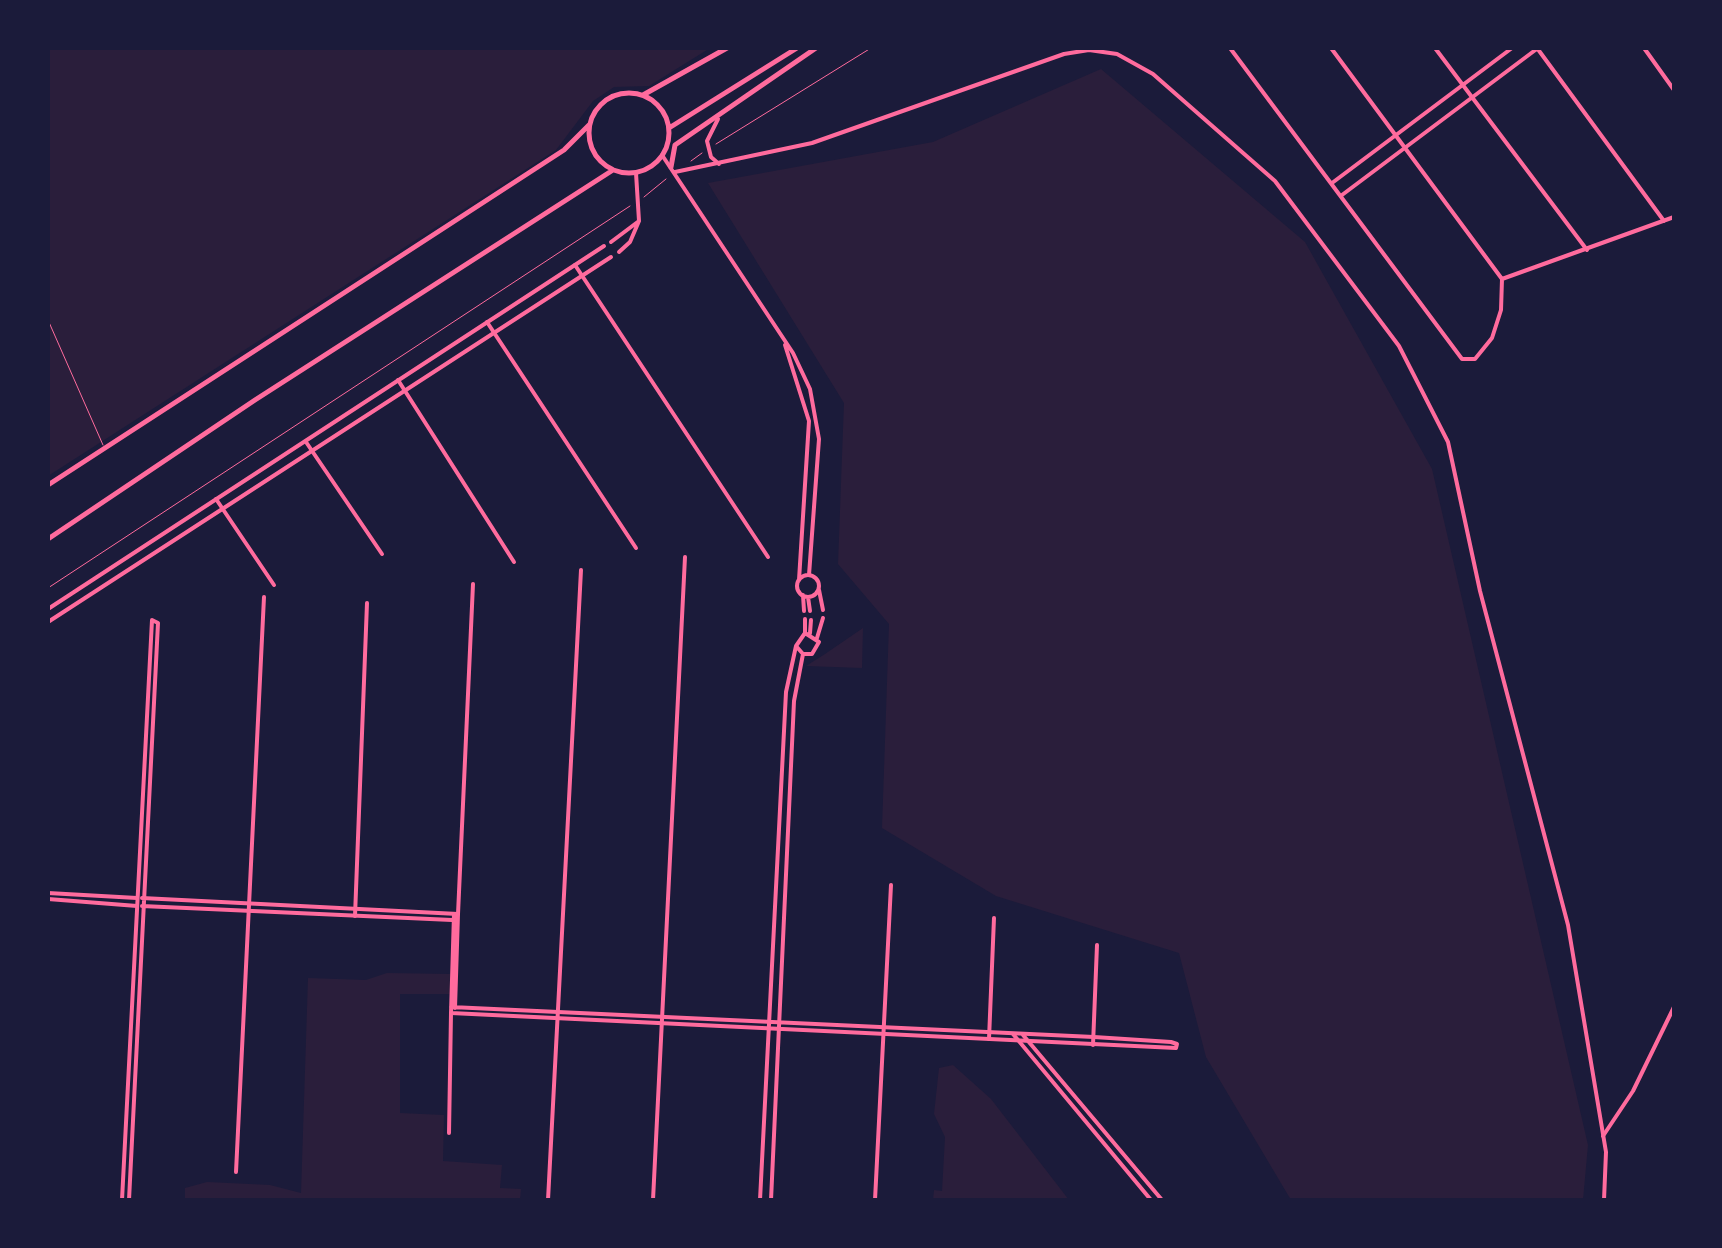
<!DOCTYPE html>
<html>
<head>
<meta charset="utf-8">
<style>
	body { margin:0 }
	#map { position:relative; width:1722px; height:1248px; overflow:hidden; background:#1b1b3a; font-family:"IBM Plex Serif",serif }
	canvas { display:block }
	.frame { position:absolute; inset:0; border:50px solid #1b1b3a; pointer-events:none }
</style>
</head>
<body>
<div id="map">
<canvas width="1722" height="1248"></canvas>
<div class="frame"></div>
</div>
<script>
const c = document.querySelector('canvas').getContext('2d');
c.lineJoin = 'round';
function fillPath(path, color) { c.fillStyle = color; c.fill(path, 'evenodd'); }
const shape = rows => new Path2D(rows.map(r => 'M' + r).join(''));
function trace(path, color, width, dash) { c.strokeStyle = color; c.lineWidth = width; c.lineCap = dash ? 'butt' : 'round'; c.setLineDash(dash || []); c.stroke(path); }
fillPath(shape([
	[48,48,710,48,649,86,614,87,593,101,556,150,48,476],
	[1101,69,1305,242,1432,469,1588,1145,1583,1200,1291,1200,1206,1057,1179,953,996,896,882,828,889,624,838,564,844,403,708,183,933,142],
	[863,628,862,668,806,666,825,654],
	[387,973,450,974,450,994,400,994,400,1113,444,1115,443,1161,502,1165,500,1188,521,1189,520,1200,185,1200,185,1188,207,1182,270,1185,301,1193,308,978,366,980],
	[953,1065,991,1099,1069,1200,933,1200,934,1190,942,1191,945,1137,934,1114,939,1068]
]), '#2a1e3b');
trace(shape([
	[716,144,871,48],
	[691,161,702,153],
	[644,197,666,179],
	[48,588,630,206]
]), '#ff6b9d', 1);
trace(shape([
	[48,320,103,445]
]), '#ff6b9d', 1);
trace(shape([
	[1230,48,1462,359,1475,359,1492,338,1501,310,1502,279],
	[1331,48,1502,279],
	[1435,48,1587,250],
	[1537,48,1664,221],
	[1644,48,1674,90],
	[1332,183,1512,48],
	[1342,195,1538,48],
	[575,265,768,557],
	[1502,279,1674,217],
	[487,322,636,548],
	[398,380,514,562],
	[306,442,382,554],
	[216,499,274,585],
	[48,893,137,898],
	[48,899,137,906],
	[458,914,473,584],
	[355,916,367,603],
	[1013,1034,1151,1200],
	[1023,1035,1162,1200],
	[989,1039,994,918],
	[1093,1045,1097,945],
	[449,1133,451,1013],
	[1603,1136,1633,1091,1674,1007],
	[236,1172,264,597],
	[548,1200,581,570],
	[653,1200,685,557],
	[875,1200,891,885]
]), '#ff6b9d', 4);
trace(shape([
	[718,119,707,141,711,157,719,164],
	[662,155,793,353,810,389,819,439,809,575],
	[675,172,812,143,1064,54,1089,50,1117,54,1153,74,1275,181,1399,346,1448,442,1480,591,1568,925,1606,1152,1604,1200],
	[611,242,639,221],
	[619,252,630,242,639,221,636,173],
	[785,345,809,421,799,580],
	'797 586a11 11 0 1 1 22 0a11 11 0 1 1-22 0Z',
	[819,590,823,610],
	[803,595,804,611],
	[808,597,810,611],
	[48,609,604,246],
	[805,619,805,633,796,646,803,654,812,654,819,642,805,633],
	[48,622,611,257],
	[810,633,811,620],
	[817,638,823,618],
	[142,898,458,914,455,1008],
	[142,906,452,920],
	[454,914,451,1013,1176,1048],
	[451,1007,1094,1037,1171,1042,1177,1044,1176,1048],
	[122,1200,152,620,158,623,129,1200],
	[760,1200,786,692,796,646],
	[771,1200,794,701,803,654]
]), '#ff6b9d', 4);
trace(shape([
	'589 133a40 40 0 1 1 80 0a40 40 0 1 1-80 0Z',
	[643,95,727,48],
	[669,128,797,48],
	[671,167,675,145,816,48],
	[48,485,564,150,589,125],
	[48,539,255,400,613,170]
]), '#ff6b9d', 5);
</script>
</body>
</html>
